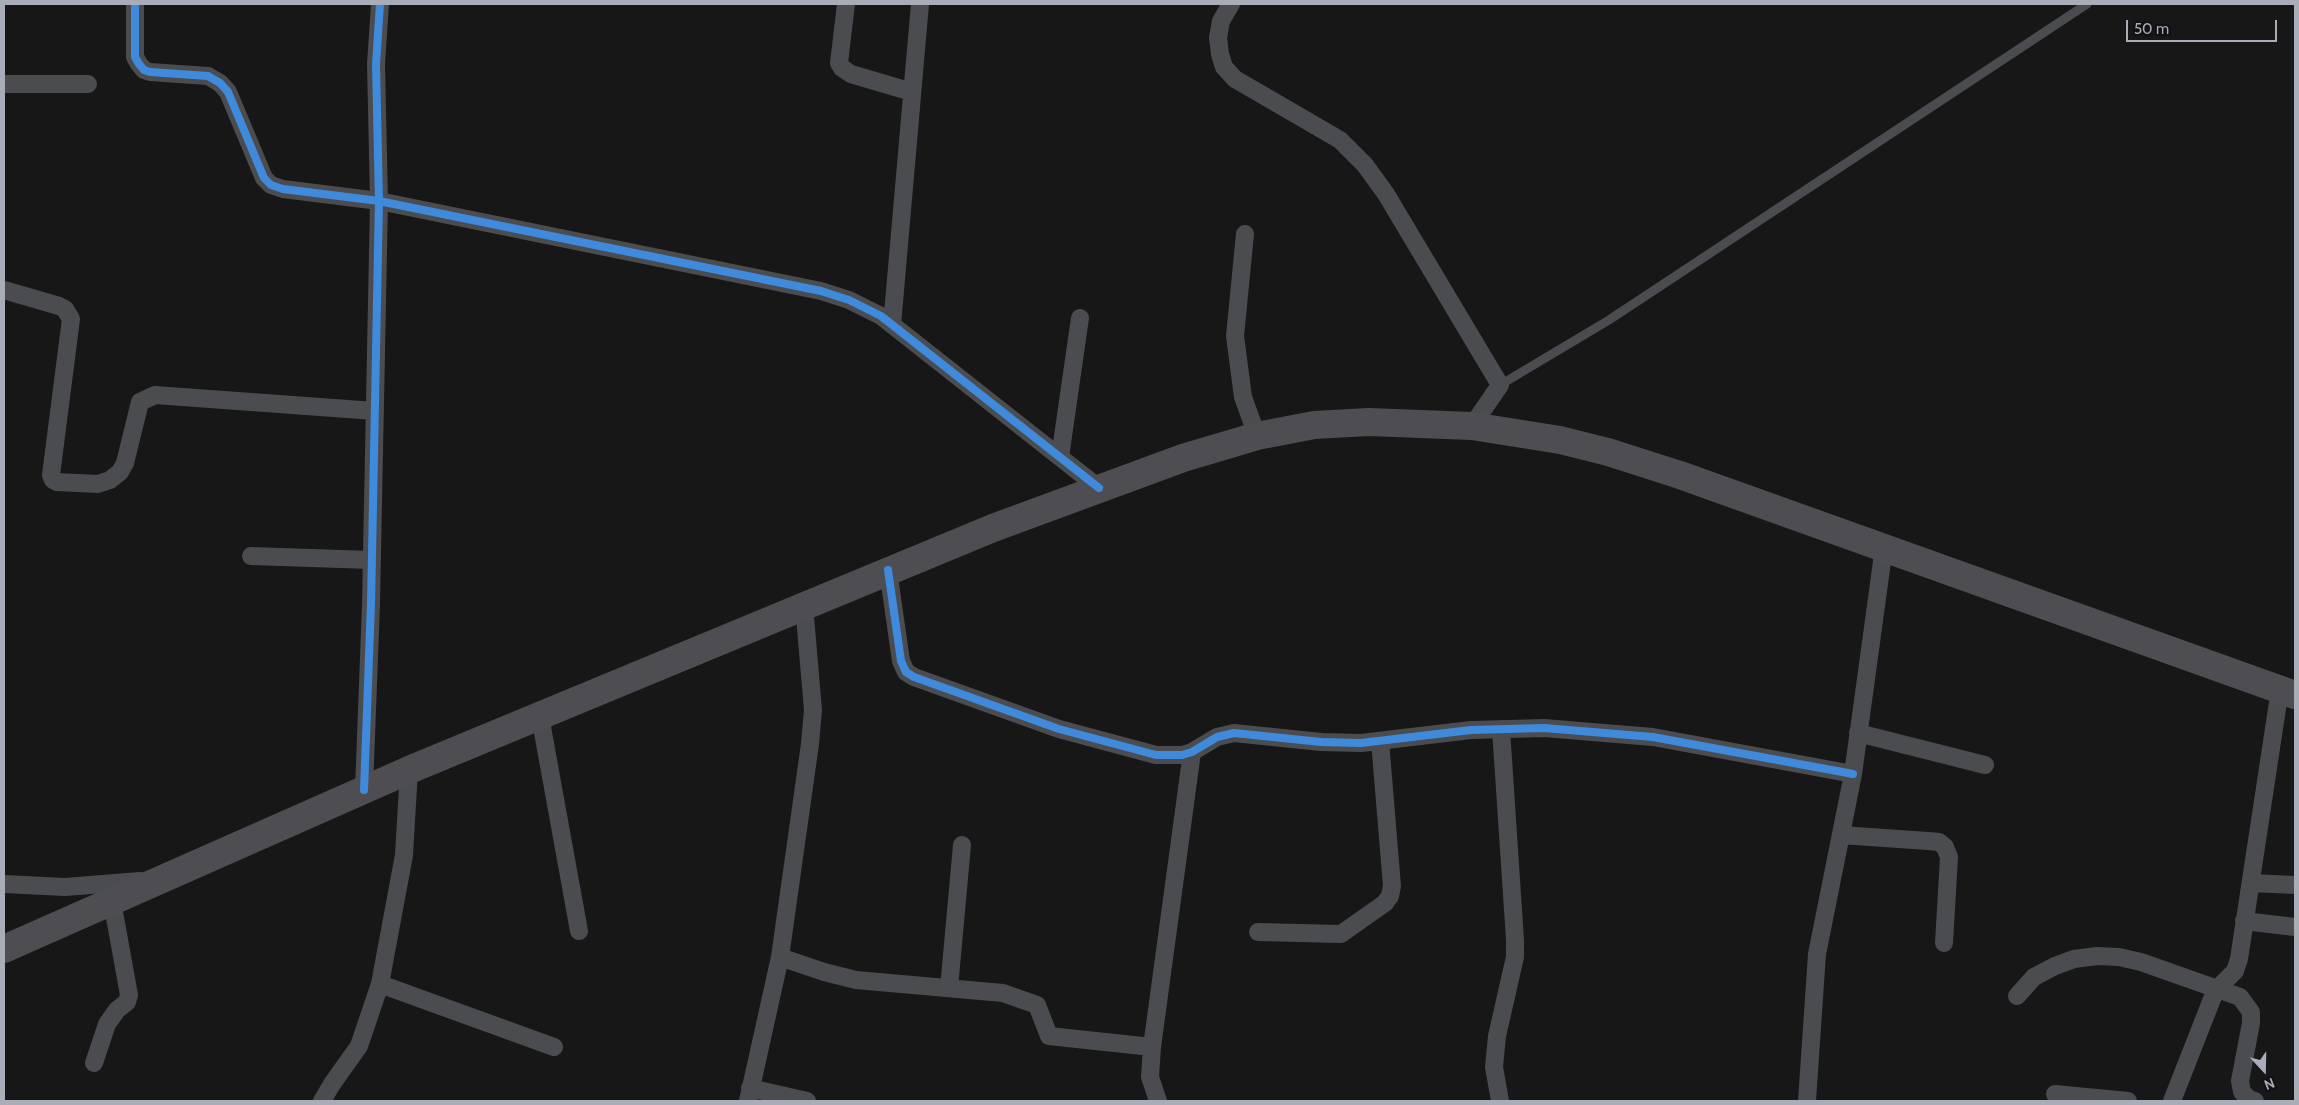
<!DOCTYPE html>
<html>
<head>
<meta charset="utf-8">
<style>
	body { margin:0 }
	#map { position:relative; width:2299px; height:1105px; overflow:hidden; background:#171717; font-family:Cabin,sans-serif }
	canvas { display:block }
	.frame { position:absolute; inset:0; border:5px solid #a8adb8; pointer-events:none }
	.north { position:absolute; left:2239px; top:1045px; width:50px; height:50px; -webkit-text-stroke:4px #111113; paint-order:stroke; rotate:159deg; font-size:14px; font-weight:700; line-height:20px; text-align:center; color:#a8adb8 }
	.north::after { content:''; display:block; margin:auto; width:18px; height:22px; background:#a8adb8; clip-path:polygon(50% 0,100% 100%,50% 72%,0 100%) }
	.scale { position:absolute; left:2126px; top:20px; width:151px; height:22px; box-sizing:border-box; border:2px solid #a8adb8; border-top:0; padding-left:6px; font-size:15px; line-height:18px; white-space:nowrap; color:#a8adb8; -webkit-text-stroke:4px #111113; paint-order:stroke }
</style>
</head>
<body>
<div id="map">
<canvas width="2299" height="1105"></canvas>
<div class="frame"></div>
<div class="north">N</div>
<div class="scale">50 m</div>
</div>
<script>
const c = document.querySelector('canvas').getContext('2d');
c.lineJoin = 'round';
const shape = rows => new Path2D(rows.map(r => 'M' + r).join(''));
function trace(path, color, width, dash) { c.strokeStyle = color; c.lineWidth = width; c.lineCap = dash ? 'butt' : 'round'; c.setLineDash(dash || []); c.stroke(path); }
trace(shape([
	[1500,385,1609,320,2087,4]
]), '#4b4c50', 9);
trace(shape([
	[135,4,135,57,139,64,144,70,150,72,208,76,220,83,228,92,264,178,271,185,283,189,379,201,821,291,849,300,881,316,1099,488],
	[846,4,839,63,842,68,851,74,912,92],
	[1231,4,1221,21,1218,38,1220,54,1224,67,1235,79,1340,140,1365,165,1386,194,1500,385,1472,426],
	[4,84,88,84],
	[1245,234,1235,336,1243,397,1257,436],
	[4,290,59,306,65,309,71,319,51,475,53,480,57,482,98,484,110,480,120,472,125,463,140,402,155,395,375,411],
	[892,325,920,4],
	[1060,457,1080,318],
	[251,556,371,560],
	[888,570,901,661,906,672,914,677,1059,729,1156,755,1182,755,1192,752,1217,737,1234,733,1321,742,1361,743,1471,730,1544,728,1653,737,1853,774],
	[540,716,579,931],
	[1858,733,1985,765],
	[364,790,371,604,379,201,376,64,380,4],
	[1841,835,1928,841,1939,842,1945,847,1949,857,1944,943],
	[2251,883,2295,885],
	[4,884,65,887,140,881],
	[2244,921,2295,927],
	[1258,932,1341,934,1385,903,1390,896,1392,886,1380,741],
	[780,957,824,972,856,980,1003,993,1037,1005,1049,1036,1152,1047],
	[380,984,554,1047],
	[949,988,962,845],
	[2017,996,2034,977,2055,966,2074,959,2097,956,2119,957,2141,962,2240,997,2251,1012,2251,1023,2240,1081,2242,1092,2249,1099,2255,1101],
	[94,1063,107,1024,117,1010,127,1002,129,995,112,901],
	[750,1088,807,1101],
	[2055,1094,2128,1101],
	[322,1101,332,1084,359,1046,380,984,404,855,409,770],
	[748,1101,780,957,810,744,813,710,804,605],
	[1158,1101,1150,1077,1152,1047,1192,752],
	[1500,1101,1494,1067,1497,1036,1515,957,1515,940,1501,729],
	[1807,1101,1817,954,1853,774,1884,547],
	[2172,1101,2212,999,2218,988,2235,971,2239,959,2280,689]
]), '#4b4c50', 18);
trace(shape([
	[4,949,409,770,993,528,1183,458,1257,436,1314,425,1369,422,1472,426,1560,440,1608,452,1680,475,2295,695]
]), '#4e4e52', 28);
trace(shape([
	[135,4,135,57,139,64,144,70,150,72,208,76,220,83,228,92,264,178,271,185,283,189,379,201,821,291,849,300,881,316,1099,488],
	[888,570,901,661,906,672,914,677,1059,729,1156,755,1182,755,1192,752,1217,737,1234,733,1321,742,1361,743,1471,730,1544,728,1653,737,1853,774],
	[364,790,371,604,379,201,376,64,380,4]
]), '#408adc', 8);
</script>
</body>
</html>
